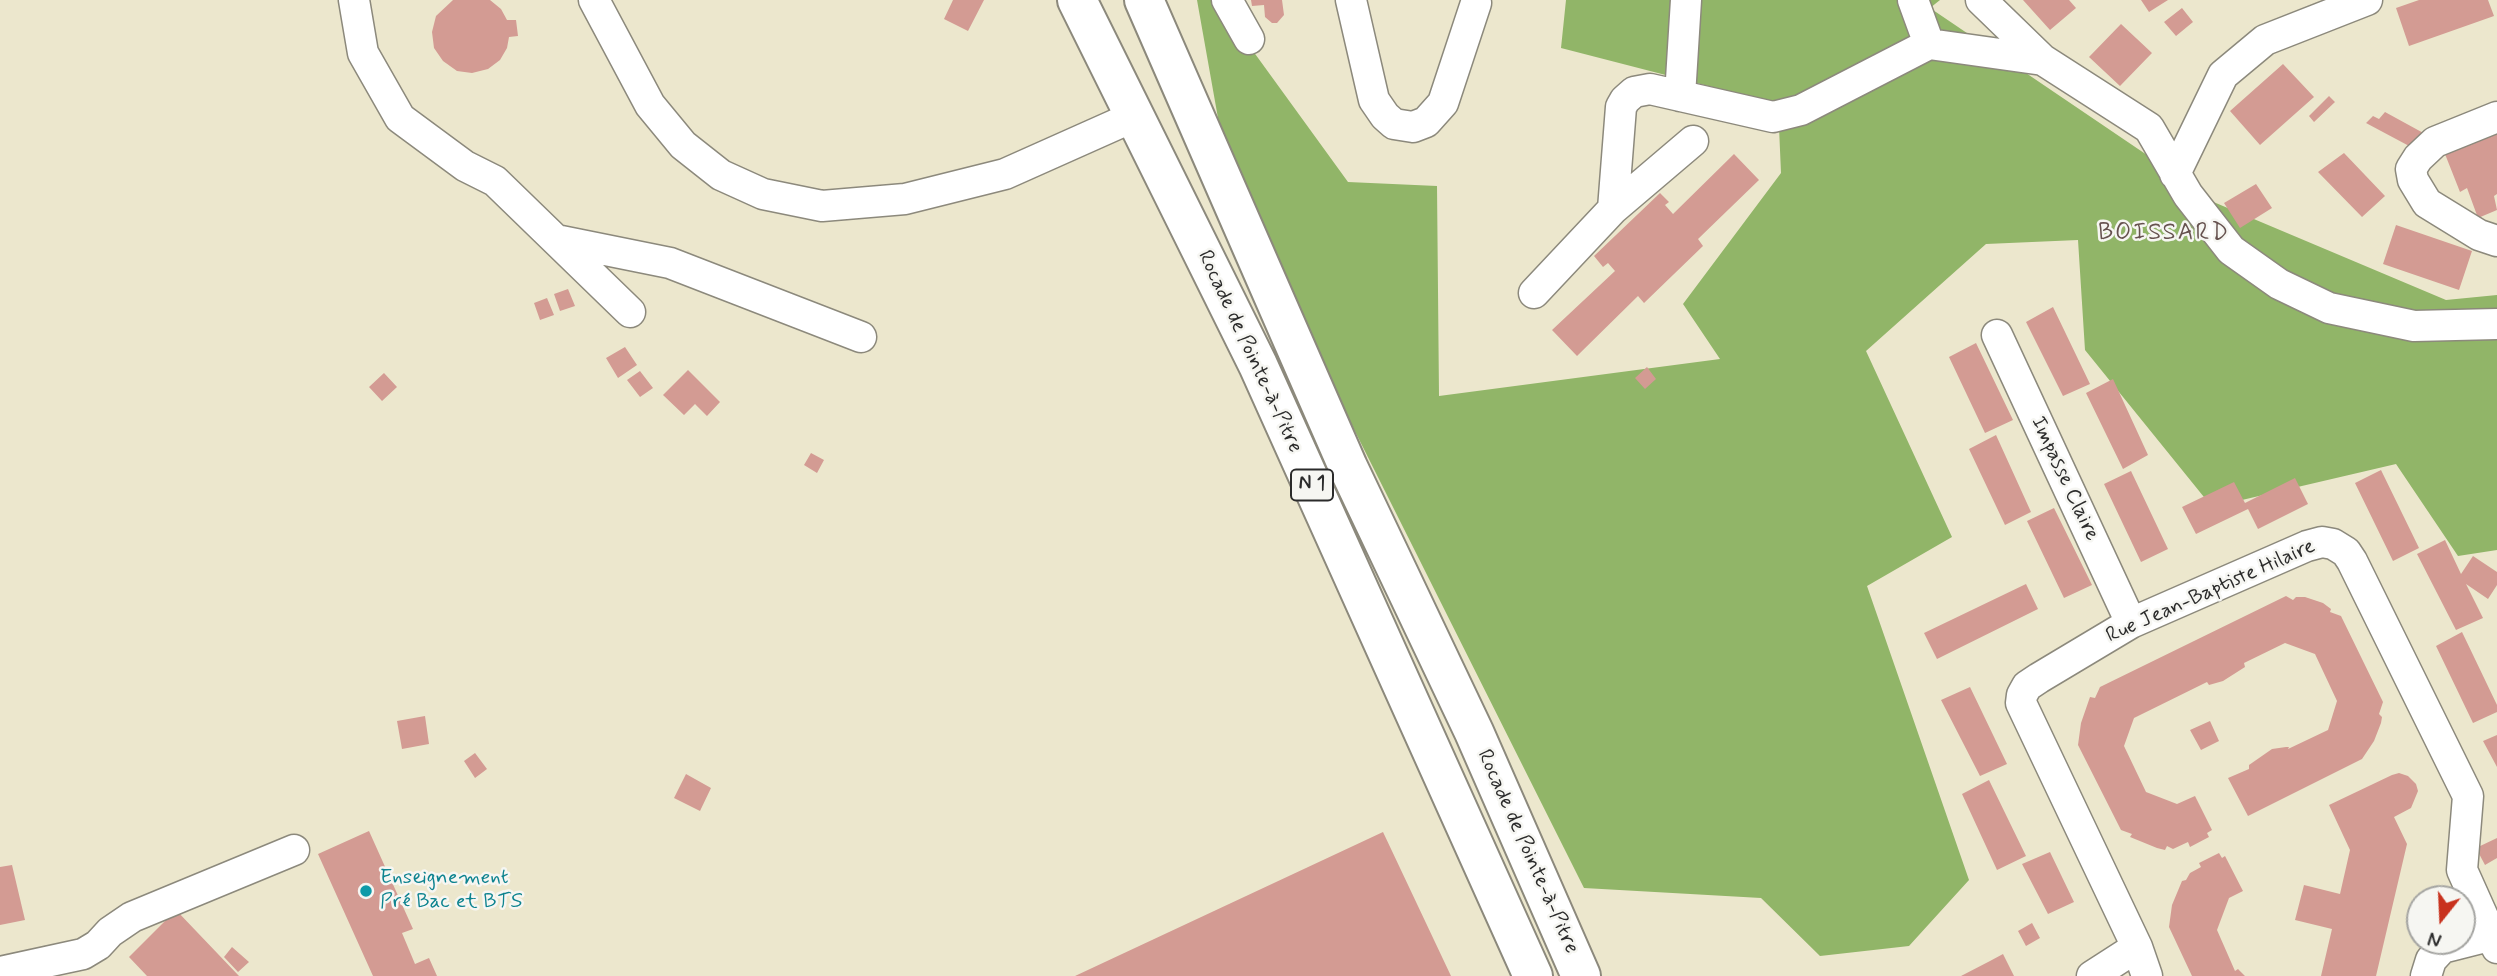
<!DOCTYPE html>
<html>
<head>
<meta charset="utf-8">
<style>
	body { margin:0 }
	#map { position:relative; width:2497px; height:976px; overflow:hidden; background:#ece7cd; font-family:Mynerve,sans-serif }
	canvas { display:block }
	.north { position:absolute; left:2406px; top:885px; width:70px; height:70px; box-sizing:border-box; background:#f6f6f2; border:2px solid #a5a5a2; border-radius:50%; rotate:198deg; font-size:19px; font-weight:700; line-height:28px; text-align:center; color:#2b2b2b }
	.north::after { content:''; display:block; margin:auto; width:24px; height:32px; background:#c8321e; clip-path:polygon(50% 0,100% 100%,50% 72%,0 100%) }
</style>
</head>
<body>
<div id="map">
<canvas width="2497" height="976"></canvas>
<div class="north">N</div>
</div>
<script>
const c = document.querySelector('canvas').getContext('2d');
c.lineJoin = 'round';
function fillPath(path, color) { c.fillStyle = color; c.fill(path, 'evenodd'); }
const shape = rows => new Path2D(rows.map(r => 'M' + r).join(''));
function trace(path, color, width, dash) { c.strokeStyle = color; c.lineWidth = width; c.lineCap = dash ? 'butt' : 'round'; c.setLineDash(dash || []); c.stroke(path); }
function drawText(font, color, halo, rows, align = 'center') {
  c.font = font + ' Mynerve,sans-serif'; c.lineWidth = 5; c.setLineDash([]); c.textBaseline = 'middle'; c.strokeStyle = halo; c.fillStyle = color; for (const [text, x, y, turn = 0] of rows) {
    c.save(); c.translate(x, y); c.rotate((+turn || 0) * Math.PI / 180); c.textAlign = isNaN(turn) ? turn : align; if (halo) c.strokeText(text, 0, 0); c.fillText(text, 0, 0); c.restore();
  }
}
fillPath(shape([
	[1197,0,1216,0,1348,182,1437,186,1439,396,1720,359,1683,304,1781,173,1778,104,1561,48,1566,0,1940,0,1930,8,2175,174,2185,190,2446,300,2497,295,2497,550,2458,556,2396,464,2212,507,2085,350,2078,240,1986,244,1866,351,1952,537,1867,586,1969,880,1909,946,1820,956,1761,898,1584,888,1229,180]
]), '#91b568');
fillPath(shape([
	[453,0,490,0,501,9,507,20,516,20,518,36,509,37,507,48,500,60,488,69,472,73,457,71,443,61,434,48,432,32,436,16],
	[953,0,984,0,968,31,944,19],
	[1251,0,1282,0,1284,15,1277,23,1272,23,1265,17,1264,5,1252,6],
	[2023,0,2069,0,2076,8,2050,30],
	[2141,0,2168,0,2149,12],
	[2419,0,2488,0,2494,16,2409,46,2396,8],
	[2182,8,2193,22,2176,36,2164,22],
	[2121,24,2152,53,2120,86,2089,57],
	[2283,64,2314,97,2260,145,2230,111],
	[2329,96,2335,102,2314,122,2309,116],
	[2385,112,2427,135,2411,147,2366,123,2373,116,2379,119],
	[2497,128,2497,194,2494,196,2497,210,2478,218,2467,188,2460,192,2443,149],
	[2344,153,2385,196,2362,217,2318,172],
	[1734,154,1759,180,1698,239,1703,246,1644,303,1638,296,1577,356,1552,330,1615,271,1608,263,1603,267,1594,256,1660,193,1669,202,1665,205,1673,214],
	[2256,184,2272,208,2240,228,2224,203],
	[2396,225,2472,251,2459,290,2383,264],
	[568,289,575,306,560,311,554,294],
	[547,298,554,315,540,320,534,303],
	[2053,307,2090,384,2063,396,2026,322],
	[1976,343,2013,420,1985,433,1949,357],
	[625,347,637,365,618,378,606,358],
	[1647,367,1656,379,1645,389,1635,378],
	[688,370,720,402,707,416,695,404,684,415,663,395],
	[640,371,653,388,640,397,627,380],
	[384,373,397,387,382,401,369,387],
	[2113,379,2148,455,2123,469,2086,393],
	[1996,435,2031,512,2005,525,1969,449],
	[811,453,824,460,817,473,804,465],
	[2381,470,2419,548,2393,561,2355,483],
	[2131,471,2168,549,2141,562,2104,484],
	[2295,478,2308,504,2258,529,2248,509,2196,534,2182,507,2234,482,2245,503],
	[2054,508,2092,585,2064,598,2027,521],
	[2445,540,2461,574,2473,556,2497,572,2497,585,2488,599,2466,584,2483,618,2456,630,2417,554],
	[2026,584,2038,609,1937,659,1924,633],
	[2286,596,2293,600,2296,597,2305,597,2323,603,2331,609,2330,612,2341,616,2383,702,2379,714,2382,717,2381,723,2374,741,2362,759,2248,816,2228,778,2249,769,2249,765,2272,749,2286,747,2289,747,2288,749,2328,730,2337,701,2315,654,2285,643,2244,663,2245,667,2223,681,2209,685,2207,682,2134,718,2124,746,2146,792,2177,804,2195,796,2212,830,2207,833,2209,837,2190,847,2188,842,2173,849,2167,846,2165,850,2157,848,2130,837,2132,834,2121,830,2078,745,2081,723,2090,697,2095,698,2100,687],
	[2462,632,2497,705,2497,712,2473,723,2436,646],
	[1970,687,2007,764,1980,776,1941,700],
	[425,716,429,744,402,749,397,721],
	[2210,721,2219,741,2201,750,2190,730],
	[2497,735,2497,767,2483,741],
	[475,753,487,769,475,778,464,761],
	[2399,773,2408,776,2416,784,2418,791,2411,808,2394,817,2407,844,2376,976,2321,976,2332,929,2295,920,2304,885,2340,894,2350,850,2329,805,2392,775],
	[686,774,711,788,700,811,674,798],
	[1989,780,2026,856,1997,870,1962,794],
	[369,831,413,929,402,933,415,964,429,958,437,976,373,976,318,854],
	[1383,832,1451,976,1075,976],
	[2497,838,2497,858,2485,865,2476,848],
	[2050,852,2074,902,2048,914,2022,864],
	[2219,853,2222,858,2225,856,2243,891,2229,898,2217,930,2235,971,2238,969,2245,976,2192,976,2169,927,2172,905,2182,881,2186,880,2190,873,2201,867,2199,863],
	[12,865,25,920,0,925,0,867],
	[176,910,239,976,147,976,129,957],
	[2032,923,2040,938,2026,946,2018,931],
	[232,947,249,962,238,972,224,957],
	[2003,954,2014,976,1961,976,1990,961]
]), '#d39b93');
const minor = shape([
	[354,0,363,53,400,118,465,166,495,181,630,312],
	[594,0,650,105,683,145,721,175,763,194,822,206,905,199,1005,174,1135,116],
	[1227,0,1249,39],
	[1351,0,1374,100,1385,116,1394,124,1413,127,1426,122,1443,103,1476,3],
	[1913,0,1929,44],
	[1981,0,2043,60,2149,128,2188,195,2231,250,2279,284,2329,308,2414,326,2497,324],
	[1680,96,1686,0],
	[2497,117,2435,142,2418,158,2411,169,2413,180,2427,203,2479,235,2497,241],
	[2175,174,2223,75,2265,40,2367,0],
	[1613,209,1621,107,1625,100,1634,92,1650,89,1773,117,1801,110,1929,44,2043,60],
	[556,240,670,263,861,337],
	[1534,293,1613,209,1693,141],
	[1997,335,2131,623],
	[0,972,83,954,98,945,110,932,132,917,294,850],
	[2092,976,2137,947],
	[2147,976,2137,947,2021,703,2022,695,2027,686,2039,678,2131,623,2307,546,2322,542,2333,544,2346,552,2352,561,2468,796,2462,870,2497,948],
	[2426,976,2431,960,2442,948,2497,934]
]);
const highway = shape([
	[1077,0,1258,365,1533,976],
	[1144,0,1348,467,1474,732,1581,976]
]);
trace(minor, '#8c897c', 33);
trace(highway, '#8c897c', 42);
trace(minor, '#fff', 30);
trace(highway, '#fff', 38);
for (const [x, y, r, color] of [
	[366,891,7,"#0f9aa8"]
]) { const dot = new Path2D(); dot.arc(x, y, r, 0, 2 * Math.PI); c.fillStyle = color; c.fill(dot); trace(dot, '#f6f6f2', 2.5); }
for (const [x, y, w] of [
	[1312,485,42]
]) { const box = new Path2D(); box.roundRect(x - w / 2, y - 15.5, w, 31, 5); c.fillStyle = '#f6f6f2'; c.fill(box); trace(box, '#2b2b2b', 2); }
drawText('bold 19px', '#2b2b2b', null, [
	["N 1",1312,485]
]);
drawText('21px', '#2b2b2b', '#f6f6f2', [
	["Rocade de Pointe-à-Pitre",1249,352,65],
	["Impasse Claire",2064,479,65],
	["Rue Jean-Baptiste Hilaire",2211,592,-24],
	["Rocade de Pointe-à-Pitre",1527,852,66]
]);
drawText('21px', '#0d838f', '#f6f6f2', [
	["Enseignement",380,879],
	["Pré Bac et BTS",380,903]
], 'left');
c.letterSpacing = '2px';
drawText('24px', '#66524f', '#f6f6f2', [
	["BOISSARD",2164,234]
]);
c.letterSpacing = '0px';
</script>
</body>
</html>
